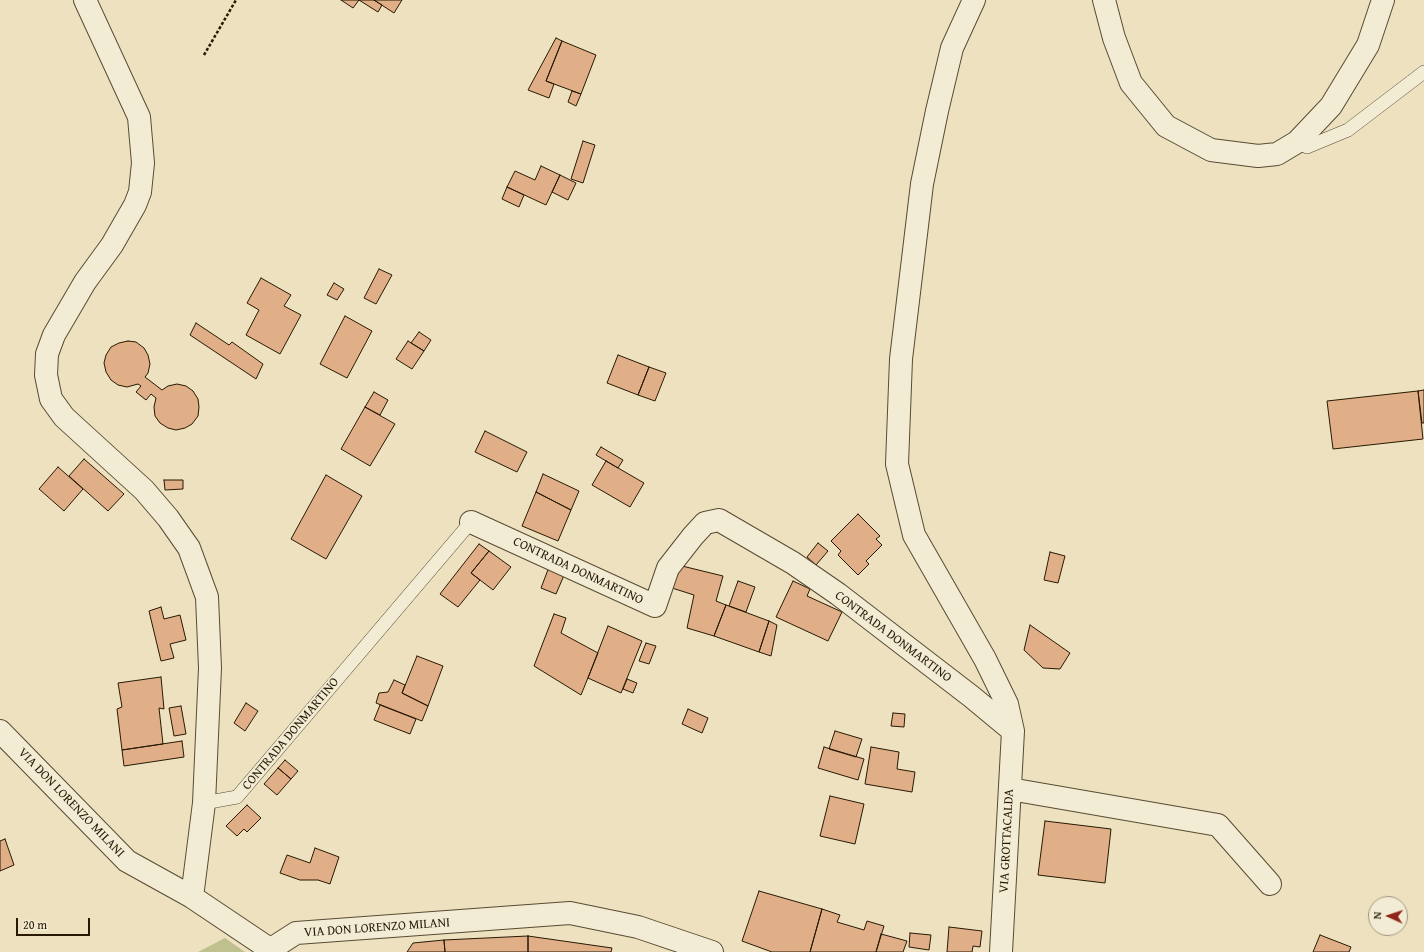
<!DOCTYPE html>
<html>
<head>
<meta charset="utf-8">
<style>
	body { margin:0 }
	#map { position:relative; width:1424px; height:952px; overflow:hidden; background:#ede1bf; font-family:"Gentium Book Plus",serif }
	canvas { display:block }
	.north { position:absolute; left:1368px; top:896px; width:40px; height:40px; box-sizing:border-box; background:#f3ecd5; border:1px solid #a19881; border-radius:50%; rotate:273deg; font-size:11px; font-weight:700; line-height:16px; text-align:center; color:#271904 }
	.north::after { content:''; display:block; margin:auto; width:14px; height:18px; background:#8f2418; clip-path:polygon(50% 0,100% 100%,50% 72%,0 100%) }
	.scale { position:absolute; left:16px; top:918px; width:74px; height:18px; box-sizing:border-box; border:2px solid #271904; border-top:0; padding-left:5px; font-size:12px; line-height:14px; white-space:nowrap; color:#271904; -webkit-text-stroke:3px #f3ecd5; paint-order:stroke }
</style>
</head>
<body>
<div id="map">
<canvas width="1424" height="952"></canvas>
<div class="north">N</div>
<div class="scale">20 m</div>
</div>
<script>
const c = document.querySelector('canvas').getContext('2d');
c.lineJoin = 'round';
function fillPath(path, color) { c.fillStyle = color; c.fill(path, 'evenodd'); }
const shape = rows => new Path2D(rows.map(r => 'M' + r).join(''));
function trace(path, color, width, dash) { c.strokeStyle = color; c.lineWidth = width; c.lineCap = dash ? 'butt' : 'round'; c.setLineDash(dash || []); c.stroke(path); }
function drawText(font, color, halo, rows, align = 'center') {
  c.font = font + ' "Gentium Book Plus",serif'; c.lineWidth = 3.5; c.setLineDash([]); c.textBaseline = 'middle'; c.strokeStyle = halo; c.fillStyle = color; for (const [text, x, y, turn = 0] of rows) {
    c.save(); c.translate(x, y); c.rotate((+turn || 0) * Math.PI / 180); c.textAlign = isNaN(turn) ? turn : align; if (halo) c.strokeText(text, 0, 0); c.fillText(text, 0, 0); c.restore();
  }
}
fillPath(shape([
	[225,938,245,952,198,952]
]), '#bec18e');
const building = shape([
	[341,0,359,0,353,8,341,0],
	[359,0,374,0,382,5,378,12,359,0],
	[374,0,402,0,394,13,374,0],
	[556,38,562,41,546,81,554,84,549,98,528,90,556,38],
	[562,41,596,55,581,94,546,81,562,41],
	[572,91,581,94,576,106,568,102,572,91],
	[583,141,595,145,583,183,571,179,583,141],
	[541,166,560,175,546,205,507,187,515,171,535,180,541,166],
	[560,175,576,183,568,200,552,192,560,175],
	[507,187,524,195,519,207,502,199,507,187],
	[379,269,392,275,376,304,364,298,379,269],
	[261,278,291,295,284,306,301,315,280,354,246,335,259,310,247,303,261,278],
	[334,283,344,289,337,300,327,295,334,283],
	[345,316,372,331,347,378,320,364,345,316],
	[196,323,229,345,232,342,263,364,256,379,190,335,196,323],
	[419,332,431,340,424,351,411,343,419,332],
	[128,341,136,342,144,348,148,355,150,364,148,373,145,377,162,390,168,386,177,384,186,386,193,391,198,399,199,407,198,416,192,424,185,428,176,430,168,428,160,423,155,416,154,407,156,398,151,394,146,400,136,392,141,386,138,384,127,387,118,385,111,380,106,372,104,363,106,355,111,347,119,343,128,341],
	[408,341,424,351,412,369,396,359,408,341],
	[618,355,649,367,638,395,607,383,618,355],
	[649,367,666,373,655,401,638,395,649,367],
	[1424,390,1424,423,1422,423,1418,391,1424,390],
	[1418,391,1423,439,1333,449,1327,401,1418,391],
	[374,392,388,400,380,415,365,407,374,392],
	[365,407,395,424,370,466,341,449,365,407],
	[485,431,527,452,517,472,475,452,485,431],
	[601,447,623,460,618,468,596,455,601,447],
	[84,459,124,494,108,511,69,476,84,459],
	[606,461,644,483,630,507,592,485,606,461],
	[58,467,83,489,64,511,39,489,58,467],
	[543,474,579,491,571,510,536,492,543,474],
	[326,475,362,496,326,559,291,539,326,475],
	[164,480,183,480,183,489,165,490,164,480],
	[536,492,571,510,558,541,522,526,536,492],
	[858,514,880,536,876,539,882,545,866,561,869,564,858,575,838,555,841,551,831,541,858,514],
	[818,543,828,551,816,565,807,557,818,543],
	[479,544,489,551,471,573,480,580,458,607,440,594,479,544],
	[489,551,511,567,493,590,471,573,489,551],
	[1050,552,1065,556,1058,583,1044,580,1050,552],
	[678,565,723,576,716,601,726,605,714,636,687,628,694,595,672,588,678,565],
	[549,567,565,573,556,594,541,588,549,567],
	[738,581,755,587,746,612,729,606,738,581],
	[793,581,810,589,807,596,842,612,828,641,776,617,793,581],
	[726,605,769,621,759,652,714,636,726,605],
	[161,607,164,619,180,615,186,640,170,644,174,658,161,661,149,611,161,607],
	[554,614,566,618,561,633,598,653,581,695,534,666,554,614],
	[769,621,777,625,771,656,759,652,769,621],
	[1030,625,1070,653,1060,669,1043,668,1024,650,1030,625],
	[608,626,642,641,621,693,588,678,608,626],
	[646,643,656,646,649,664,639,661,646,643],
	[417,656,443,666,428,706,402,693,417,656],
	[161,677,164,709,159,708,163,744,122,750,117,709,122,707,118,683,161,677],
	[627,679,637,683,633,693,623,689,627,679],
	[394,680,405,685,402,693,428,706,422,721,376,703,379,693,388,692,394,680],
	[246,703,258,711,245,731,234,723,246,703],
	[380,705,416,719,410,734,374,720,380,705],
	[181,706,186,734,174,736,169,708,181,706],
	[688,709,708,718,702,733,682,724,688,709],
	[893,713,905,714,904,727,891,726,893,713],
	[835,731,862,739,856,757,829,749,835,731],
	[182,741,184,757,124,766,122,750,182,741],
	[824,747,864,759,858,780,818,768,824,747],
	[871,747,899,752,897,769,915,772,912,792,865,784,871,747],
	[285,760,298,771,291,779,278,768,285,760],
	[278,768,291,779,277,795,264,784,278,768],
	[830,796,864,804,855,844,820,836,830,796],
	[247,805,261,818,247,832,244,829,237,836,226,826,247,805],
	[1045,821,1111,829,1105,883,1038,875,1045,821],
	[5,839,14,865,0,871,0,841,5,839],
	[315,848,339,857,330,884,318,880,300,880,280,873,287,855,310,863,315,848],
	[759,891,822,909,810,952,772,952,742,941,759,891],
	[822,909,840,915,837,922,864,930,867,921,884,926,876,952,810,952,822,909],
	[949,927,982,931,980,947,973,946,972,952,947,952,949,927],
	[910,933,931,935,929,950,909,947,910,933],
	[881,934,907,941,903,952,876,952,881,934],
	[1320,935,1351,947,1349,952,1313,952,1320,935],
	[528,936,528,952,445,952,444,940,528,936],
	[528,936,612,948,611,952,528,952,528,936],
	[444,940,445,952,407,952,413,943,444,940]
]);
fillPath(building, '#e0af87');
trace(building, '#271904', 1);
const service = shape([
	[1297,142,1307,147,1348,130,1424,72],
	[204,803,237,797,471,522]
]);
const minor = shape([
	[85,0,139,117,143,163,140,192,135,205,112,245,85,282,54,335,47,354,46,375,51,399,64,417,144,490,168,518,189,548,207,597,210,668,204,803,192,897],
	[974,0,952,48,937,111,922,184,901,359,897,464,914,535,985,659,1007,704,1013,731,1001,952],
	[1104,0,1114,38,1131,83,1166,126,1211,150,1258,156,1277,154,1297,142,1331,106,1368,45,1383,0],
	[471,522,655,606,668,568,693,536,705,523,719,520,793,563,838,594,972,697,1013,731],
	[0,731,127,861,192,897,274,952],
	[1010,789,1218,825,1270,884],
	[271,949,296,933,570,913,638,927,712,952]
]);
trace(service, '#584b33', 14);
trace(minor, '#584b33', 24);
trace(shape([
	[204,55,236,0]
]), '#271904', 2.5, [3, 2]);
trace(service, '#f3ecd5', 13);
trace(minor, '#f3ecd5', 22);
drawText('13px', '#271904', '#f3ecd5', [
	["CONTRADA DONMARTINO",578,571,25],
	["CONTRADA DONMARTINO",893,637,37],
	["CONTRADA DONMARTINO",291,734,-50],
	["VIA DON LORENZO MILANI",71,803,46],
	["VIA GROTTACALDA",1007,841,-87],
	["VIA DON LORENZO MILANI",377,928,-4]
]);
</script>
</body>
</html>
